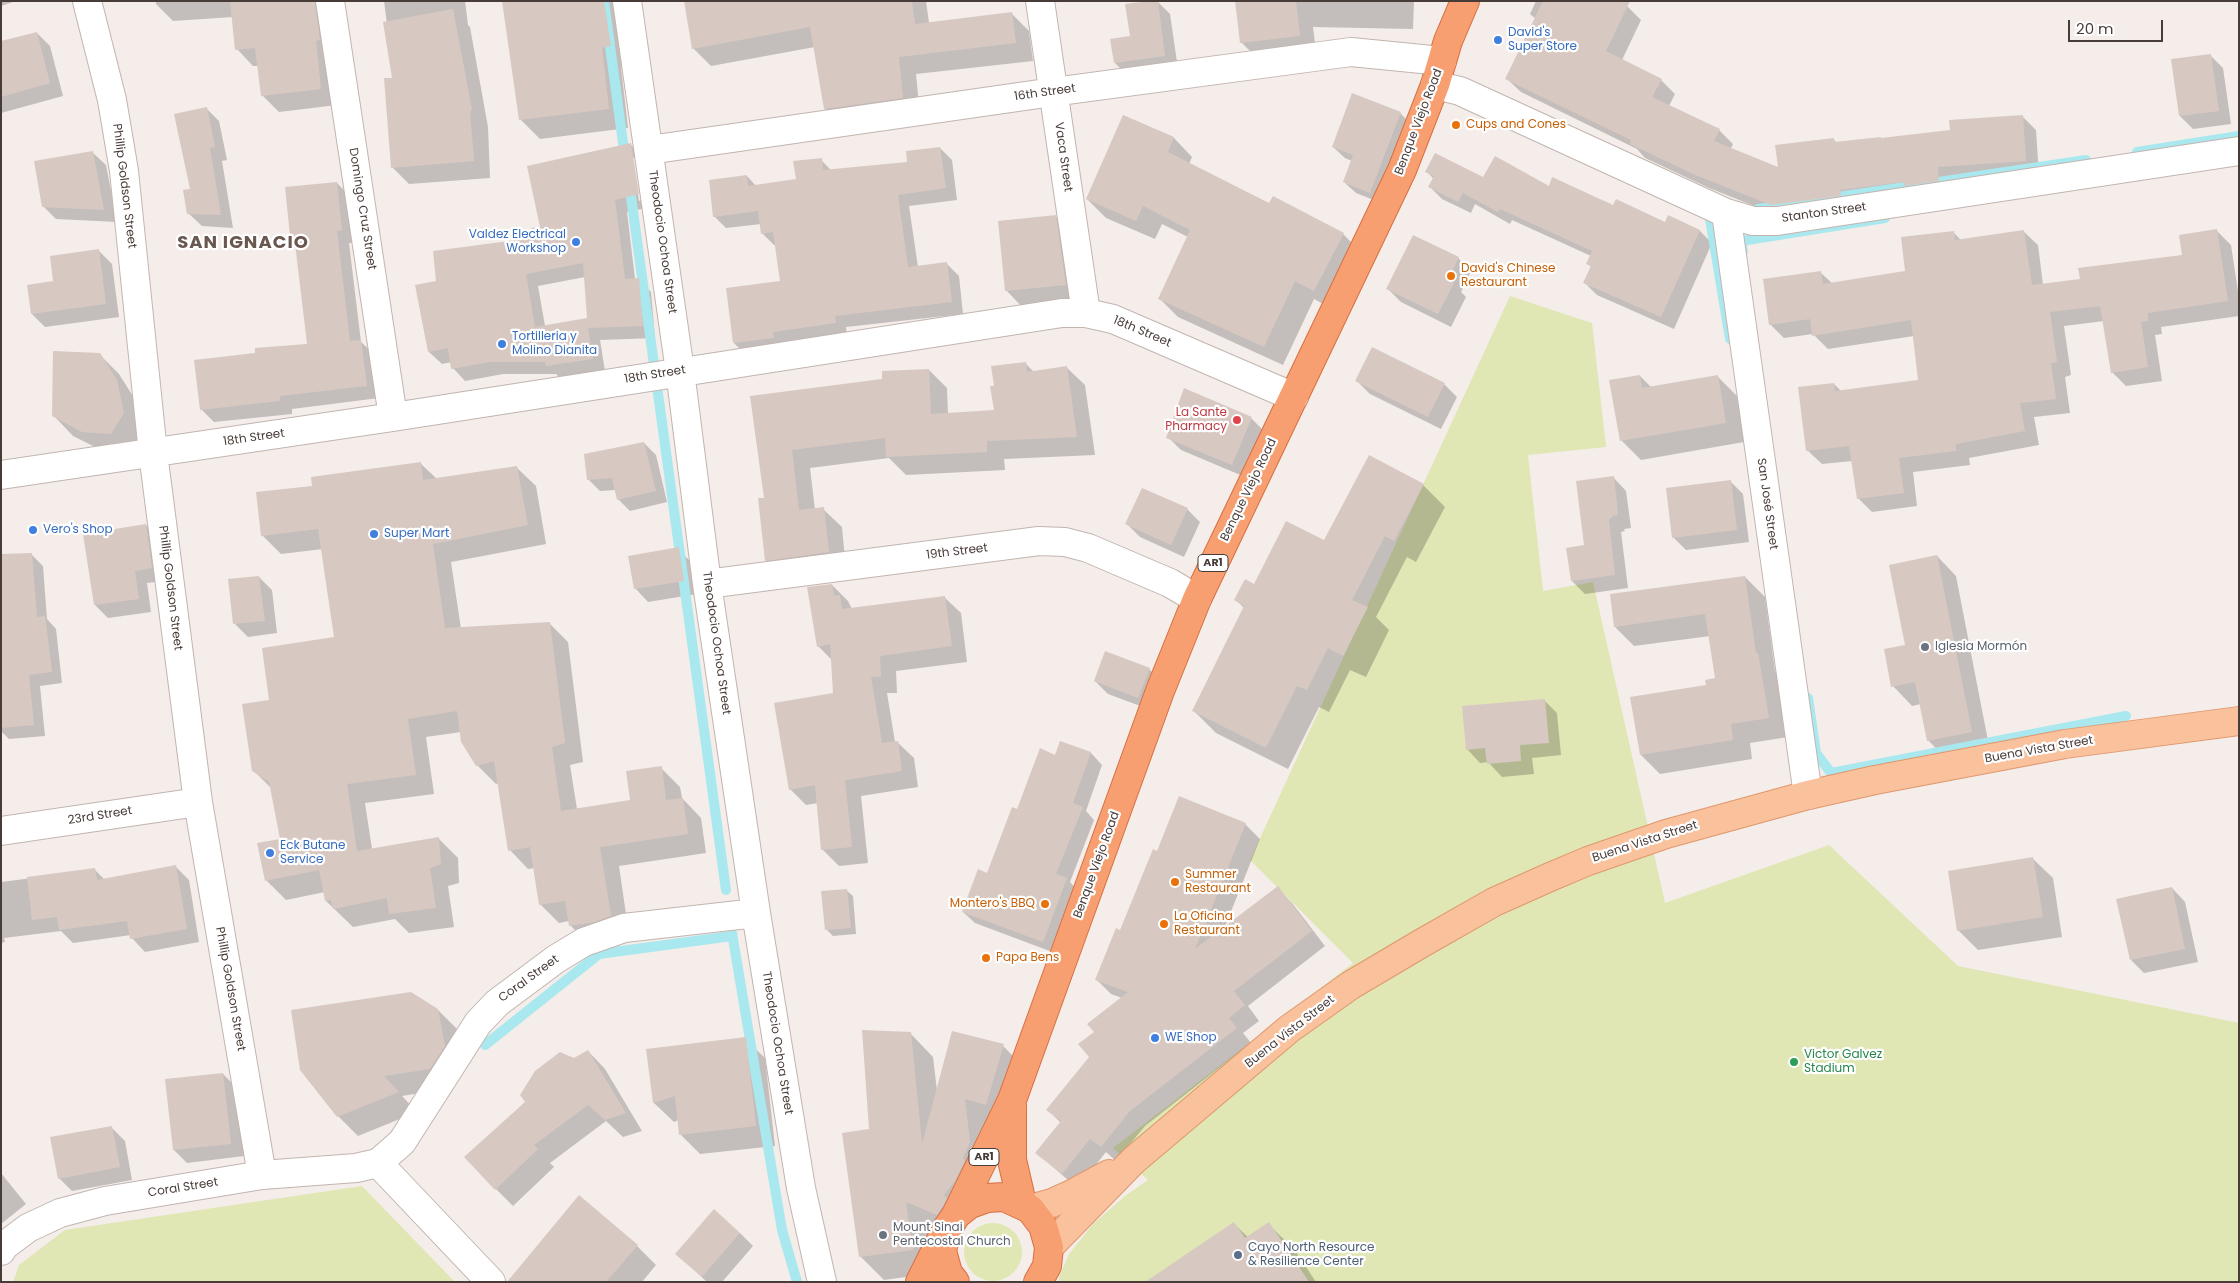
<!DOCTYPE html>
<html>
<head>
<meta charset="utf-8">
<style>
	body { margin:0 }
	#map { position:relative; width:2240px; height:1283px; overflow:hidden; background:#f4edea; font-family:Poppins,sans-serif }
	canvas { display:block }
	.frame { position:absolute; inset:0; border:2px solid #483c38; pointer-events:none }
	.scale { position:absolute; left:2068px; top:20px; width:95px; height:22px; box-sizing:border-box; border:2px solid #483c38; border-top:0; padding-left:6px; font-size:15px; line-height:18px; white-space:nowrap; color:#483c38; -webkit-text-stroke:4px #fff; paint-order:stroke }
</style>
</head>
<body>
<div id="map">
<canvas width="2240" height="1283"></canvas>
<div class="frame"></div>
<div class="scale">20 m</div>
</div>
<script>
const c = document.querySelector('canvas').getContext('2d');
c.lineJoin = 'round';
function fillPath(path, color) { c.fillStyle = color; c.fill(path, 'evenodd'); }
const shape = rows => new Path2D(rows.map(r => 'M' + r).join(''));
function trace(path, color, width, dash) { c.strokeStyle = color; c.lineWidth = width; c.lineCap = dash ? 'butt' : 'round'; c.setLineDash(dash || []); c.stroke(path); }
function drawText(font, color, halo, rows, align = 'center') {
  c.font = font + ' Poppins,sans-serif'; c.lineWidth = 4.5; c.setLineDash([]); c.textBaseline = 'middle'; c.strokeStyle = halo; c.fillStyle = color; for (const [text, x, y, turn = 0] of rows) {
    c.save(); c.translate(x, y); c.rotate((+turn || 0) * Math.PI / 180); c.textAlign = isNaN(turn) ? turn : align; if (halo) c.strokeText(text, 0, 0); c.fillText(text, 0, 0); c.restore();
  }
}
fillPath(shape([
	[1510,296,1592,323,1606,447,1528,455,1543,591,1593,582,1665,903,1829,845,1958,966,2239,1023,2239,1282,1059,1282,1059,1277,1069,1254,1093,1224,1125,1196,1148,1180,1113,1148,1353,963,1250,860],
	[362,1186,455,1282,13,1282,19,1265,65,1230],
	'964 1252a29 29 0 1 1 58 0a29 29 0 1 1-58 0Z'
]), '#e0e6b4');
fillPath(shape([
	[1,1,16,1,1,6],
	[156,1,332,1,337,105,279,112,262,95,258,66,253,66,237,49,233,17,173,21,156,4],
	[384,1,465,1,468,25,470,27,488,127,490,178,409,184,392,167,394,79],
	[504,1,621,1,630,66,621,67,628,128,540,139,520,119],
	[685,1,926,1,929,23,1011,13,1029,31,1033,61,916,74,920,115,843,126,825,109,815,47,711,66,693,48],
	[1157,1,1170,14,1178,69,1128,76,1115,63],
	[1236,1,1414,1,1413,29,1313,27,1316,51,1257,58,1241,42],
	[1536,1,1617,1,1627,6,1641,20,1622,60,1661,80,1675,94,1669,106,1719,130,1733,144,1730,150,1779,169,1833,139,1837,143,1951,131,2022,116,2036,130,2039,175,1787,219,1709,188,1645,158,1637,149,1521,92,1506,78,1536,19,1530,14],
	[37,33,50,46,63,96,1,113,1,43],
	[2210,55,2223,68,2231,124,2193,129,2180,116,2172,60],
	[206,108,219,121,227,160,222,161,233,228,202,226,188,213],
	[1400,113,1411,124,1381,203,1356,193,1344,182,1352,161,1345,158,1333,147],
	[1124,116,1174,138,1192,157,1189,164,1270,205,1343,234,1362,253,1333,309,1314,299,1283,365,1178,317,1159,298,1188,237,1162,224,1155,239,1106,218,1087,199],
	[631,145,643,157,651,207,627,212,635,279,638,279,651,292,655,338,600,340,605,371,560,378,556,374,503,374,465,381,453,368,452,362,442,364,429,352,438,282,533,239,542,228],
	[632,158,635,158,641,200,639,201],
	[585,277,588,319,545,326,538,286],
	[940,148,952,160,957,200,909,206,918,267,947,264,959,276,963,314,846,327,847,335,746,355,734,343,727,289,782,282,776,245,774,245,762,233,761,224,726,228,714,216,747,176,756,186,797,180,821,160,832,171,909,163],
	[92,152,106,165,117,222,56,219,43,206],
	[1427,172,1549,187,1666,224,1669,217,1700,231,1712,243,1674,329,1597,295,1584,282,1591,267,1587,263,1591,256,1512,220,1510,224,1475,204,1471,213,1442,199,1430,187,1434,179],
	[337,183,350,196,355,243,349,243,361,342,374,354,379,398,292,409,292,414,214,422,201,409,256,354,309,345,296,240,291,235],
	[1055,216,1075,236,1085,304,1025,310,1006,290],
	[2023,231,2038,245,2043,285,2081,280,2183,256,2217,231,2231,245,2239,298,2239,316,2161,327,2162,334,2155,335,2162,381,2126,386,2112,372,2104,321,2064,326,2071,375,2065,377,2070,413,2034,417,2039,445,1969,458,1970,465,1913,472,1917,506,1872,512,1858,498,1852,461,1822,464,1807,450,1834,384,1841,391,1919,381,1914,336,1828,349,1813,334,1784,338,1770,324,1821,273,1833,284,1907,272,1954,233,1961,240],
	[98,250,112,264,119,317,45,327,32,314,54,282],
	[1458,258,1471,271,1461,292,1466,297,1451,327,1401,302,1388,289],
	[99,354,119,374,136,401,143,433,130,453,103,451,73,436,54,416],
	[1025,363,1034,372,1066,367,1085,385,1095,455,1004,459,1005,470,906,475,889,458,810,468,815,510,823,509,842,527,846,570,785,578,766,560,765,499,752,397,884,380,929,370,947,388,948,414,995,412,996,388],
	[1640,376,1651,387,1717,376,1737,396,1744,442,1641,460,1621,440],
	[1357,381,1444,384,1457,397,1441,429,1370,394],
	[1251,418,1264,431,1245,477,1181,450,1168,437],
	[644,443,656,455,667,502,630,511,618,499,616,490,600,491,588,479],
	[420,463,437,479,517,468,536,486,546,544,451,562,461,629,549,623,568,642,583,762,570,765,577,809,631,801,661,768,680,787,682,798,701,818,706,853,619,866,629,935,589,944,570,925,569,921,559,923,540,904,535,868,528,869,510,850,499,783,496,784,477,765,461,732,426,737,434,794,365,803,372,849,439,839,458,858,459,883,448,886,454,927,409,933,395,919,353,927,326,901,325,892,286,900,267,881,259,844,281,840,272,789,254,771,271,701,336,638,323,549,281,554,262,535,313,487],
	[1613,477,1626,491,1631,528,1624,529,1625,531,1621,532,1628,588,1585,594,1572,581],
	[1730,481,1743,494,1749,542,1686,550,1673,537],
	[1423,485,1445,507,1416,562,1407,557,1376,617,1389,630,1366,677,1350,670,1329,712,1319,707,1288,769,1216,733,1194,711,1244,608,1236,600,1255,586],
	[1187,509,1200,522,1184,557,1140,537,1127,524],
	[146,525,159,538,165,581,147,583,151,612,108,618,95,605],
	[678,549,691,562,697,594,648,602,635,588],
	[32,555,43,566,47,619,56,629,62,683,40,686,45,736,9,739,1,731,1,693],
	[1937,556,1956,576,1990,751,1947,760,1928,740,1921,704,1912,706,1893,686],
	[259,577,272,590,277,633,248,637,235,624],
	[1745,577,1765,597,1775,671,1778,674,1788,737,1750,743,1752,759,1660,774,1641,755,1716,679,1710,636,1634,646,1615,627],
	[832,585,848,601,852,609,944,597,961,613,967,662,896,671,897,693,887,693,895,742,897,742,914,758,918,787,861,796,868,863,839,866,822,849,818,803,806,805,790,789,835,694,833,661,818,646],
	[1149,669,1162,682,1151,710,1108,694,1095,681],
	[1544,700,1557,713,1561,755,1532,758,1534,774,1502,777,1488,762,1480,763,1467,749],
	[1061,743,1091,753,1102,765,1086,811,1094,820,1070,882,1078,891,1055,953,975,923,963,912,988,874,1018,811,1056,756],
	[1245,824,1260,839,1224,929,1277,888,1292,903,1325,946,1248,1006,1259,1021,1243,1033,1251,1043,1145,1126,1116,1161,1106,1152,1077,1188,1037,1153,1061,1123,1048,1110,1090,1057,1096,1032,1122,998,1111,994,1096,979,1121,931,1157,852],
	[2033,859,2053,878,2062,937,1978,950,1958,930],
	[176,867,189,880,199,942,145,952,132,938,131,935,73,943,61,931,4,938,5,942,1,943,1,882,95,870,104,879],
	[2172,888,2185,902,2198,962,2144,973,2131,960],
	[846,890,853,896,856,934,833,936,827,930],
	[438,1010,458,1030,450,1088,402,1096,417,1112,358,1136,338,1116],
	[910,1033,933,1057,937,1091,1003,1046,1026,1069,985,1182,988,1185,966,1219,969,1223,961,1237,928,1224,935,1273,884,1280,861,1257,871,1130],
	[745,1039,765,1058,775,1146,700,1154,681,1135,679,1120,674,1122,654,1103,648,1050],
	[588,1051,605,1069,642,1131,623,1137,606,1121,550,1163,554,1167,513,1206,496,1189],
	[223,1074,236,1087,244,1156,187,1163,174,1150],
	[112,1128,125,1141,132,1180,72,1191,59,1178],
	[1,1173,26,1204,1,1224],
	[1234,1224,1248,1237,1268,1224,1294,1249,1316,1282,1168,1282],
	[740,1233,753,1246,722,1282,707,1282,677,1254],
	[637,1246,656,1265,642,1282,524,1282]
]), '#0003');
trace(shape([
	[604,1,625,158],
	[2137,152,2239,136],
	[629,182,726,890],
	[1758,209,2086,160],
	[1710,219,1730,339],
	[1743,251,1741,241,1885,218],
	[1808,698,1816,753,1831,773,2126,716],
	[732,933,782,1230,797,1282],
	[485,1045,599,954,732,936]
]), '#a9e8ee', 10);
fillPath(shape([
	[230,1,315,1,320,40,316,41,321,89,261,96,255,48,235,50],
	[502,1,604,1,611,46,602,48,609,109,519,120],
	[684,1,912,1,915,24,1012,12,1016,43,899,57,903,98,824,109,810,27,692,49],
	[1149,1,1158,1,1165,56,1114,63,1110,39,1130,36,1125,4],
	[1235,1,1296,1,1300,36,1240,43],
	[1543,1,1630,1,1606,51,1662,79,1652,97,1720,129,1714,141,1778,167,1775,145,1834,138,1834,142,1881,137,1881,138,1950,130,1949,120,2023,115,2026,161,1938,167,1939,181,1904,186,1903,182,1840,190,1841,196,1771,205,1693,174,1630,144,1631,140,1505,79],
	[453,9,472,110,470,111,474,161,391,168,384,78,392,78,383,22],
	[37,32,50,83,1,97,1,41],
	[2211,54,2219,111,2179,116,2171,59],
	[1352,93,1401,112,1370,193,1343,182,1353,155,1332,147],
	[207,107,215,147,210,148,221,215,187,214,183,190,190,189,174,114],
	[1123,115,1174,137,1168,152,1269,203,1273,196,1344,233,1314,291,1295,281,1264,347,1158,299,1190,230,1143,206,1136,221,1086,199],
	[631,143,639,194,615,200,625,279,639,278,643,326,588,328,593,359,546,366,545,362,490,362,451,369,448,348,428,352,415,285,436,281,433,251,532,238,531,228,540,227,527,166],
	[583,263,587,318,535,327,526,274],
	[940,147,946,188,898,195,908,267,947,262,952,302,835,316,836,323,773,332,774,338,733,343,726,288,780,281,773,232,761,234,758,211,713,217,709,180,747,175,748,186,796,179,793,161,822,158,823,170,907,162,906,151],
	[93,151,104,210,42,207,34,161],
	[1435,153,1483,177,1495,156,1549,186,1552,177,1613,205,1616,199,1665,222,1668,215,1700,230,1661,317,1583,283,1591,266,1586,264,1592,251,1500,209,1498,212,1463,193,1458,202,1428,187,1434,176,1425,172],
	[337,182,342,230,337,231,350,341,361,340,367,386,280,396,280,401,200,410,194,360,255,353,255,348,307,344,294,235,290,236,285,187],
	[1056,215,1066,285,1005,291,998,221],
	[2217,229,2228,301,2148,313,2148,321,2141,322,2148,367,2111,373,2100,306,2050,312,2057,362,2051,363,2056,399,2020,403,2025,431,1956,444,1956,451,1899,458,1904,493,1857,499,1849,446,1806,451,1798,387,1834,383,1835,391,1918,380,1911,320,1812,336,1810,319,1769,325,1763,279,1821,271,1823,284,1905,271,1901,237,1954,231,1955,240,2024,230,2032,285,2080,279,2078,268,2182,255,2179,235],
	[1413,235,1459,257,1448,280,1454,283,1438,314,1386,289],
	[99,249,106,304,31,314,27,285,53,281,50,256],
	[1372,347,1445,383,1428,417,1355,381],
	[53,351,100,353,117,380,124,413,111,434,82,432,52,416],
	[1026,362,1027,372,1067,366,1077,437,987,441,987,452,886,457,885,438,792,450,799,510,824,507,829,552,765,561,758,498,764,498,750,396,882,379,882,371,929,369,931,414,994,410,990,386,994,386,991,366],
	[1640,375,1642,388,1718,375,1726,423,1620,441,1609,380],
	[1184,388,1252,417,1232,465,1166,438],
	[644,442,656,491,617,500,612,478,587,480,584,454],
	[1369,455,1424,484,1394,541,1385,536,1352,600,1368,607,1343,656,1328,648,1307,690,1297,686,1266,748,1192,711,1244,606,1234,600,1245,579,1254,584,1286,521,1324,540],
	[421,462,423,480,517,466,528,525,433,544,445,628,550,622,565,743,552,747,561,811,630,800,626,771,662,766,666,800,683,798,688,834,600,847,611,916,595,922,569,926,565,901,539,905,530,847,508,851,494,761,476,766,461,742,457,711,408,719,416,775,347,784,357,851,439,837,441,864,430,868,436,908,389,914,387,898,333,909,331,900,325,901,319,870,265,881,257,843,280,839,269,782,252,771,242,704,269,700,262,648,334,637,318,529,261,536,256,492,312,486,311,477],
	[1614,476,1618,515,1612,516,1612,518,1609,519,1615,575,1571,581,1566,548,1584,545,1576,481],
	[1731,480,1737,530,1672,538,1666,488],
	[1142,488,1188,508,1171,545,1125,524],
	[146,524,152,568,135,571,139,599,94,605,83,534],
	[679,547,684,581,634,589,628,556],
	[32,553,37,617,45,616,52,672,29,675,34,725,1,728,1,554],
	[1937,555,1972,732,1927,741,1915,682,1891,687,1884,649,1905,645,1889,565],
	[259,576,265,621,233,624,228,579],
	[1745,576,1756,653,1758,653,1769,718,1731,724,1733,740,1640,755,1630,697,1706,685,1705,680,1715,678,1705,614,1614,627,1610,594],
	[832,584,834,596,840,595,842,609,945,596,952,646,880,656,881,677,871,677,882,743,898,741,902,771,845,780,852,847,821,850,815,785,789,790,774,703,833,693,830,644,817,647,807,587],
	[1105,651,1150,668,1138,698,1094,681],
	[1545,699,1549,743,1520,745,1521,761,1487,764,1485,748,1466,750,1462,706],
	[1060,741,1091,752,1073,803,1083,807,1056,874,1067,878,1043,942,962,912,978,869,987,873,1012,807,1017,809,1040,748,1055,755],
	[1179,796,1246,823,1195,949,1278,886,1312,931,1234,991,1245,1005,1229,1018,1237,1028,1130,1111,1101,1147,1090,1139,1062,1174,1035,1153,1061,1121,1046,1110,1089,1057,1078,1044,1094,1032,1087,1024,1128,992,1095,980,1116,928,1120,930,1153,849,1157,851],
	[2033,857,2043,917,1957,931,1948,871],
	[176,865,187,929,130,939,127,921,59,930,57,917,32,920,27,877,95,868,97,880],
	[2172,887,2185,949,2130,960,2116,899],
	[847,889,851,928,825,930,821,891],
	[411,992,438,1009,445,1046,430,1069,384,1076,399,1092,337,1117,300,1070,291,1010],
	[862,1030,911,1032,922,1144,952,1031,1004,1044,986,1105,965,1099,970,1142,963,1158,965,1160,955,1181,944,1195,947,1199,937,1215,906,1202,913,1250,859,1257,842,1133,869,1129],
	[746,1037,756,1126,679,1135,675,1096,653,1103,646,1049],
	[588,1050,626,1113,605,1120,588,1105,534,1145,538,1149,495,1190,464,1157,525,1102,520,1095,535,1071,560,1052,574,1058],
	[223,1073,231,1144,173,1150,165,1079],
	[112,1126,120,1167,58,1179,50,1137],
	[579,1195,638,1245,606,1282,507,1282],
	[714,1209,740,1233,702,1277,675,1254],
	[1234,1222,1245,1238,1269,1222,1309,1282,1145,1282]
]), '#d8c8c2');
const minor = shape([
	[87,1,112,100,124,171,153,453,198,802,262,1175],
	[330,1,393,417],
	[627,1,680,371,707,584,756,913,801,1188,822,1282],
	[1040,1,1086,313],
	[1435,85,1460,91,1726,213,1753,221,1777,221,2239,151],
	[649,150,1053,92,1351,52,1442,61],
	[1726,213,1808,795],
	[1,475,393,417,1062,313,1086,313,1113,319,1294,397],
	[707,584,1039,541,1065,542,1088,548,1170,583,1197,599],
	[1,831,198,802],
	[378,1163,491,1282],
	[1,1251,4,1246,28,1228,60,1213,105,1201,262,1175,356,1168,378,1163,402,1142,478,1023,497,1003,556,959,584,942,624,928,756,913]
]);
const major = shape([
	[1030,1209,1052,1203,1072,1194,1109,1174],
	[1049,1247,1134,1160,1289,1029,1351,985,1422,943,1494,902,1550,877,1588,861,1666,834,1808,795,1875,780,2065,744,2239,721]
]);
const highway = shape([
	[1012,1106,1012,1160,1022,1203],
	[956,1215,1012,1100,1160,691,1197,599,1402,170,1435,85,1448,41,1465,1],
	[920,1282,944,1234],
	[955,1282,948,1273,942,1251,947,1228,956,1215,970,1204,987,1198,1004,1197,1030,1209,1043,1226,1049,1247,1047,1266,1038,1282]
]);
trace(minor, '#c2b5af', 30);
trace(major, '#df976c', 30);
trace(highway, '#d76f40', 30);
trace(minor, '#fff', 28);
trace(major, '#fac19d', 28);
trace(highway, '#f89f71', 28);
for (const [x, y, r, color] of [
	[1498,40,5,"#3f7fe0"],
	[1456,125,5,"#e8710a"],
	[576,242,5,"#3f7fe0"],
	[1451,276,5,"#e8710a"],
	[502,344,5,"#3f7fe0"],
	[1237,420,5,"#e0444e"],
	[33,530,5,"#3f7fe0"],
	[374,534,5,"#3f7fe0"],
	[1925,647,5,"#6b7280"],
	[270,853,5,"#3f7fe0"],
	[1175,882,5,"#e8710a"],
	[1045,904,5,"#e8710a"],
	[1164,924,5,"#e8710a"],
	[986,958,5,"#e8710a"],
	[1155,1038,5,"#3f7fe0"],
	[1794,1062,5,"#2e9e5b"],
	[883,1235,5,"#6b7280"],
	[1238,1255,5,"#5c6f8a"]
]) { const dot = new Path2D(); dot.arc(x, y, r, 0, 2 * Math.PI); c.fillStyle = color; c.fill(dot); trace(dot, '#fff', 2); }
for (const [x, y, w] of [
	[1213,563,30],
	[984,1157,30]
]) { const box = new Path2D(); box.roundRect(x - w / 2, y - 8.5, w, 17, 4); c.fillStyle = '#fff'; c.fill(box); trace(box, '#483c38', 1); }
drawText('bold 11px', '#483c38', null, [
	["AR1",1213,563],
	["AR1",984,1157]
]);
drawText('12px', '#366cbe', '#fff', [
	["David's",1508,33],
	["Super Store",1508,47],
	["Valdez Electrical",566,235,"right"],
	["Workshop",566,249,"right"],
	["Tortilleria y",512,337],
	["Molino Dianita",512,351],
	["Vero's Shop",43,530],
	["Super Mart",384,534],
	["Eck Butane",280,846],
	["Service",280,860],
	["WE Shop",1165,1038]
], 'left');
drawText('12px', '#483c38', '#fff', [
	["16th Street",1045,93,-8],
	["Benque Viejo Road",1419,122,-69],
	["Vaca Street",1063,157,82],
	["Phillip Goldson Street",124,186,83],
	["Domingo Cruz Street",362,209,81],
	["Stanton Street",1824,213,-8],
	["Theodocio Ochoa Street",662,242,82],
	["18th Street",1142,332,23],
	["18th Street",655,375,-9],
	["18th Street",254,438,-8],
	["Benque Viejo Road",1249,490,-64],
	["San José Street",1767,504,82],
	["19th Street",957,552,-7],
	["Phillip Goldson Street",170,588,83],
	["Theodocio Ochoa Street",716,643,82],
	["Buena Vista Street",2039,750,-10],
	["23rd Street",100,816,-9],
	["Buena Vista Street",1645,842,-18],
	["Benque Viejo Road",1097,865,-70],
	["Coral Street",529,979,-36],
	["Phillip Goldson Street",230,989,80],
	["Buena Vista Street",1290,1032,-38],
	["Theodocio Ochoa Street",777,1043,81],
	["Coral Street",183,1188,-9]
]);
drawText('12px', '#c56008', '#fff', [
	["Cups and Cones",1466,125],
	["David's Chinese",1461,269],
	["Restaurant",1461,283],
	["Summer",1185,875],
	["Restaurant",1185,889],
	["Montero's BBQ",1035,904,"right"],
	["La Oficina",1174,917],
	["Restaurant",1174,931],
	["Papa Bens",996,958]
], 'left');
drawText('12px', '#be3a42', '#fff', [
	["La Sante",1227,413],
	["Pharmacy",1227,427]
], 'right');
drawText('12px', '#5b616d', '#fff', [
	["Iglesia Mormón",1935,647],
	["Mount Sinai",893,1228],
	["Pentecostal Church",893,1242]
], 'left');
drawText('12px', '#27864d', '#fff', [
	["Victor Galvez",1804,1055],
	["Stadium",1804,1069]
], 'left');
drawText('12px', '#4e5e75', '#fff', [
	["Cayo North Resource",1248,1248],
	["& Resilience Center",1248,1262]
], 'left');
c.letterSpacing = '1px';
drawText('bold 18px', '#6a5750', '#fff', [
	["SAN IGNACIO",243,243]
]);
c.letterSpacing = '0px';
</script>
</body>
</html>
